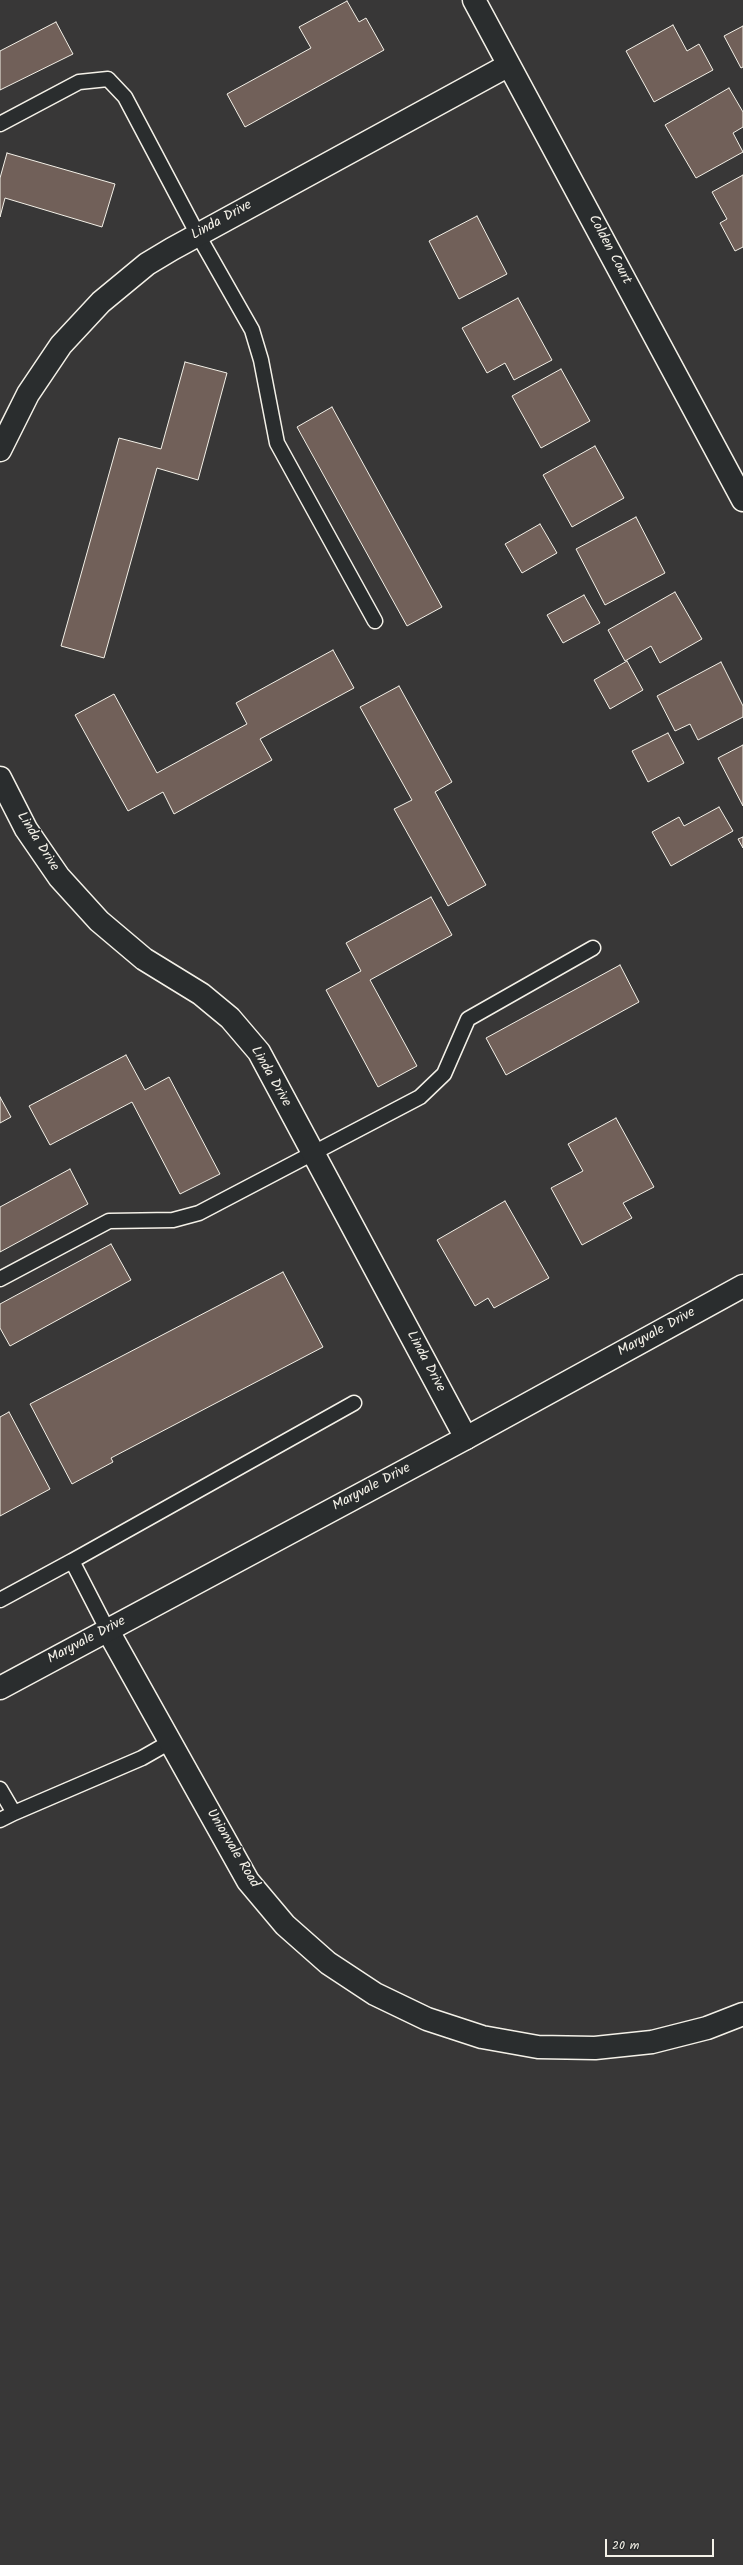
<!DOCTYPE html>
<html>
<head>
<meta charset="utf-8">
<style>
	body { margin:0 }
	#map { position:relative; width:743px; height:2565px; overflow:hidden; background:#383737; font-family:Kalam,sans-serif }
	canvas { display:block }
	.scale { position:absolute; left:605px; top:2539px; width:109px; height:18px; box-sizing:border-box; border:2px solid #f4f1e8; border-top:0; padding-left:5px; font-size:12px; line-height:14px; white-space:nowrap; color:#f4f1e8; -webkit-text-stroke:3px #2a2d2e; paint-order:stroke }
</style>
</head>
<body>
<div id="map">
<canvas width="743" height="2565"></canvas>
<div class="scale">20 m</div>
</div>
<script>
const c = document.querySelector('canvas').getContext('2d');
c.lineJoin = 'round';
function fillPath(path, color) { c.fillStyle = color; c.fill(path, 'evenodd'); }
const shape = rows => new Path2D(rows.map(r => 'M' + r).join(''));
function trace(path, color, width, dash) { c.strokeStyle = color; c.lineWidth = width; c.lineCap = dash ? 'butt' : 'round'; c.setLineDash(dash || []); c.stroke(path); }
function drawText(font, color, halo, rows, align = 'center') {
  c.font = font + ' Kalam,sans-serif'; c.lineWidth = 3; c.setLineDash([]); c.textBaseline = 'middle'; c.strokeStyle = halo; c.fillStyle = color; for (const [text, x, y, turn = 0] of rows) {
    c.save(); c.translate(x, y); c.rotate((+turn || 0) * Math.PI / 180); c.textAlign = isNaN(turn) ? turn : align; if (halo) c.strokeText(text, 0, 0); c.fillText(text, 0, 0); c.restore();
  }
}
const building = shape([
	[347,1,359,22,366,18,384,50,245,127,227,94,311,48,299,27,347,1],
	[56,22,73,54,0,90,0,51,56,22],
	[673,25,687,51,699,44,713,70,654,102,626,51,673,25],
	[743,26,743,67,741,68,724,36,743,26],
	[729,88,743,112,743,127,733,133,743,152,696,178,665,125,729,88],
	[7,153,115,184,102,227,5,198,0,217,0,178,7,153],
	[743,175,743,247,735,251,720,223,727,219,712,192,743,175],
	[477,216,507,274,459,299,429,241,477,216],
	[518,298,552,360,514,380,505,363,487,373,462,328,518,298],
	[185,362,227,373,198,480,157,468,104,658,61,646,119,438,161,449,185,362],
	[561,369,590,421,541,448,512,396,561,369],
	[332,407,442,607,407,626,297,427,332,407],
	[595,446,624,498,572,527,543,475,595,446],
	[636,517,665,573,605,605,576,549,636,517],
	[540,524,557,553,522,573,505,544,540,524],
	[675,592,702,639,660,663,651,646,625,661,608,630,675,592],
	[584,595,600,623,563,643,547,615,584,595],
	[333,650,354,688,260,739,272,760,174,814,163,792,128,811,75,715,114,694,157,773,247,724,236,703,333,650],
	[627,661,643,690,610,709,594,680,627,661],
	[721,662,743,706,743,717,698,740,690,724,675,731,657,696,721,662],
	[399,686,452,782,435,792,486,885,448,906,394,809,412,800,360,707,399,686],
	[668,733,684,763,648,782,632,751,668,733],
	[743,745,743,806,718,758,743,745],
	[719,807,733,831,671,866,652,832,679,817,684,826,719,807],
	[743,837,743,848,738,839,743,837],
	[431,897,452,935,370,980,417,1066,378,1087,326,990,361,971,346,943,431,897],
	[620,965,639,1002,506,1075,486,1038,620,965],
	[126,1055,145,1090,169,1077,220,1174,180,1194,132,1102,50,1145,29,1106,126,1055],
	[0,1097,11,1117,0,1123,0,1097],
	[616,1118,654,1187,623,1203,632,1218,582,1245,551,1188,583,1171,568,1144,616,1118],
	[70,1169,88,1204,0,1252,0,1207,70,1169],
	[505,1201,549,1278,494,1308,488,1298,475,1306,437,1240,505,1201],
	[111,1244,131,1280,10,1346,0,1328,0,1304,111,1244],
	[283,1272,323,1347,111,1458,113,1462,72,1484,30,1404,283,1272],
	[9,1412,50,1489,0,1516,0,1417,9,1412]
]);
fillPath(building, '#716059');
trace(building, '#f4f1e8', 1);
const service = shape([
	[0,124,79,82,108,79,125,97,198,235,252,330,261,360,277,443,375,621],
	[0,1279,109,1221,173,1220,199,1213,420,1097,444,1074,468,1019,593,948],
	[72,1561,354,1403],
	[0,1600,72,1561,107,1629],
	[0,1789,14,1813,142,1758,170,1742],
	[0,1820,14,1813]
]);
const minor = shape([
	[474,0,743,500],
	[0,450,28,394,61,345,101,302,147,264,172,249,509,65],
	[0,778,26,829,59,877,99,921,144,959,201,994,230,1018,259,1052,466,1438],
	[107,1629,248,1881,285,1925,328,1963,375,1994,427,2019,482,2037,538,2047,595,2048,652,2042,707,2028,743,2014]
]);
const tertiary = shape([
	[0,1688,466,1438,743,1286]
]);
trace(service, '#f4f1e8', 17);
trace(minor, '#f4f1e8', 25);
trace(tertiary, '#f4f1e8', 25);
trace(service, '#2a2d2e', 14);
trace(minor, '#2a2d2e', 22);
trace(tertiary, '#2a2d2e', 22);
drawText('14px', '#f4f1e8', '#2a2d2e', [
	["Linda Drive",222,221,-29],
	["Colden Court",609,250,62],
	["Linda Drive",37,842,58],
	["Linda Drive",270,1077,60],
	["Maryvale Drive",657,1333,-29],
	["Linda Drive",425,1362,62],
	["Maryvale Drive",372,1488,-28],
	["Maryvale Drive",87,1641,-28],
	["Unionvale Road",232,1849,59]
]);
</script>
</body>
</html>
